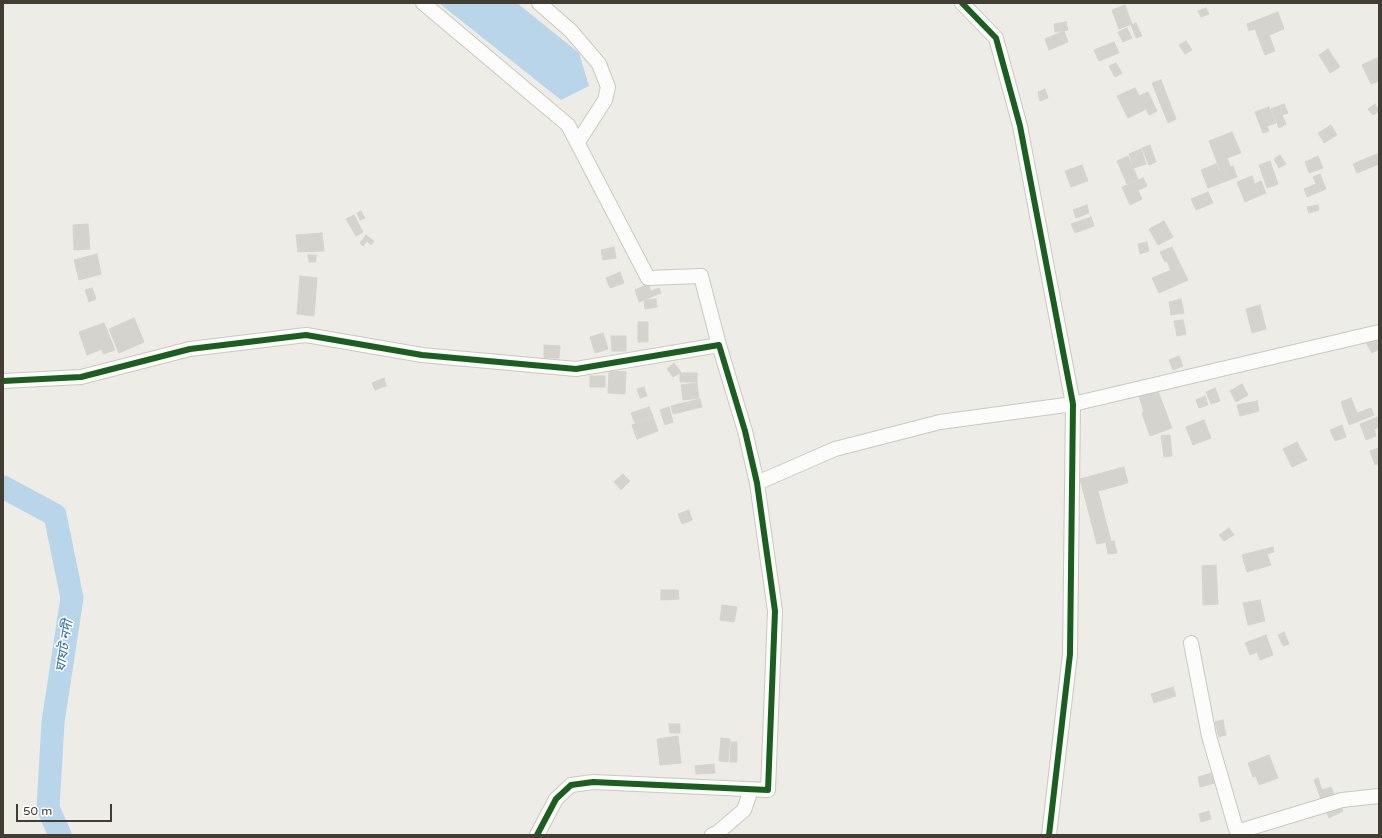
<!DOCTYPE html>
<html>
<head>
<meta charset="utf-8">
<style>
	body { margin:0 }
	#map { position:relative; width:1382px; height:838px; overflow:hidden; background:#edece6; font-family:"Varela Round",sans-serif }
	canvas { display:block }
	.frame { position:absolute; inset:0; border:4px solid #423d33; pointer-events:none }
	.scale { position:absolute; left:16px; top:804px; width:96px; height:18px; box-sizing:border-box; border:2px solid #423d33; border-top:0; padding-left:5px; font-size:12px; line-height:14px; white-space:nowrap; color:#423d33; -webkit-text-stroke:3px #fff; paint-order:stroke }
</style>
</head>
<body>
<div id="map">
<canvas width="1382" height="838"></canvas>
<div class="frame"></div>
<div class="scale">50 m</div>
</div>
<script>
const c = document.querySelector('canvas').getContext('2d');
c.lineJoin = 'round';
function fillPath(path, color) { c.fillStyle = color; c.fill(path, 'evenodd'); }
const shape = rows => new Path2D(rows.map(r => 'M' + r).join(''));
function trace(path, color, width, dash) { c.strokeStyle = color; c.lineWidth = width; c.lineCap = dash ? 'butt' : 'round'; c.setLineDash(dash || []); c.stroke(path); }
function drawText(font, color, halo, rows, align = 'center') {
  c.font = font + ' "Varela Round","Noto Sans Bengali",sans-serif'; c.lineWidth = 3; c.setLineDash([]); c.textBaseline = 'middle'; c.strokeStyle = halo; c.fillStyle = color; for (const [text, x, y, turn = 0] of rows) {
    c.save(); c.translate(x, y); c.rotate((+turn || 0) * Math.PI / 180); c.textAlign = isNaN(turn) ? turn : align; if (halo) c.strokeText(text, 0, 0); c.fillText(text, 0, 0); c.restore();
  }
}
fillPath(shape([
	[439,3,517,3,579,53,589,86,561,100]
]), '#b8d5ea');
trace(shape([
	[3,487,55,515,72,598,53,722,48,808,60,835]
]), '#b8d5ea', 23);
const building = shape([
	[1125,5,1132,24,1119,29,1112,10,1125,5],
	[1206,8,1209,14,1201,17,1198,11,1206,8],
	[1278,12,1284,29,1269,35,1275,51,1265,55,1255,29,1249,31,1247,24,1278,12],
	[1066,22,1068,30,1055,32,1054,24,1066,22],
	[1136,23,1142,36,1136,38,1131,25,1136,23],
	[1127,28,1132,38,1123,42,1118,32,1127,28],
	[1064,31,1068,42,1049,50,1045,39,1064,31],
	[1186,41,1192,50,1185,54,1179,45,1186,41],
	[1114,42,1119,53,1099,61,1094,50,1114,42],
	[1328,49,1340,67,1330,73,1319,55,1328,49],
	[1379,57,1379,81,1371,84,1362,65,1379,57],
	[1116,63,1122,73,1115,77,1109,66,1116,63],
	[1161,80,1176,119,1168,123,1152,83,1161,80],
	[1135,88,1139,96,1148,92,1157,111,1149,115,1146,109,1128,118,1117,96,1135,88],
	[1045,89,1048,98,1040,101,1038,92,1045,89],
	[1284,104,1288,113,1282,115,1286,124,1279,128,1271,109,1284,104],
	[1375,104,1379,111,1373,115,1368,109,1375,104],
	[1269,107,1276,123,1267,126,1269,131,1263,133,1255,112,1269,107],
	[1331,125,1337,135,1324,143,1318,133,1331,125],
	[1232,132,1241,153,1227,158,1230,166,1220,170,1209,141,1232,132],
	[1150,145,1156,162,1149,165,1142,148,1150,145],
	[1141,149,1146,164,1134,168,1129,154,1141,149],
	[1379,153,1379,164,1357,173,1353,164,1379,153],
	[1280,155,1286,164,1279,168,1274,159,1280,155],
	[1128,156,1138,179,1127,184,1117,161,1128,156],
	[1318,156,1323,168,1309,173,1305,162,1318,156],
	[1270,161,1278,184,1267,188,1259,165,1270,161],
	[1216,164,1219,171,1233,166,1237,177,1208,188,1201,170,1216,164],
	[1082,165,1088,181,1071,187,1065,171,1082,165],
	[1320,174,1326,189,1307,197,1304,189,1316,184,1313,177,1320,174],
	[1252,176,1255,184,1261,181,1266,193,1245,202,1237,182,1252,176],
	[1143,178,1147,186,1126,196,1122,187,1143,178],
	[1138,190,1142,199,1130,205,1126,196,1138,190],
	[1208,192,1213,203,1196,210,1191,199,1208,192],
	[1087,205,1089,213,1076,218,1073,210,1087,205],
	[1318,205,1319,210,1309,213,1307,207,1318,205],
	[361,211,365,218,360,220,357,213,361,211],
	[354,215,363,232,356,236,346,219,354,215],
	[1091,217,1094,226,1075,233,1071,224,1091,217],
	[1164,221,1173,237,1158,245,1149,229,1164,221],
	[88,224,90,249,74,250,73,225,88,224],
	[322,233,324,251,298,252,296,235,322,233],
	[366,235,374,241,371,245,367,241,363,246,360,243,366,235],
	[1147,242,1149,251,1140,254,1138,244,1147,242],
	[614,247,616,258,603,260,601,250,614,247],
	[1172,247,1188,280,1159,293,1152,278,1171,270,1167,261,1165,262,1160,252,1172,247],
	[97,254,101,274,79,280,74,260,97,254],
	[308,255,316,255,316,262,309,262,308,255],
	[620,272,624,283,610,288,606,278,620,272],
	[300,276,317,278,314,316,297,314,300,276],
	[648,284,651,291,659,288,661,293,639,302,635,290,648,284],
	[92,288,96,299,89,302,85,290,92,288],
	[656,299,657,307,645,309,644,300,656,299],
	[1181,299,1184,313,1171,315,1169,302,1181,299],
	[1260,305,1266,329,1252,333,1246,309,1260,305],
	[134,318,144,342,119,353,109,329,134,318],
	[1183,320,1186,334,1177,336,1174,321,1183,320],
	[638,322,648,322,648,342,638,342,638,322],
	[104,323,115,350,103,354,102,349,87,355,79,332,104,323],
	[603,333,608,349,595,353,590,337,603,333],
	[1379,334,1379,349,1372,353,1365,341,1379,334],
	[611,336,626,336,626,351,612,351,611,336],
	[544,345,560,346,559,358,544,358,544,345],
	[1179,356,1183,366,1173,370,1169,360,1179,356],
	[674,363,681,372,673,377,667,369,674,363],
	[609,371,626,372,625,394,608,393,609,371],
	[680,373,697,373,697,382,680,382,680,373],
	[590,376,605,376,605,387,590,387,590,376],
	[384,378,386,386,375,390,372,383,384,378],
	[697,383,699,398,683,400,681,385,697,383],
	[1242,384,1248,395,1236,402,1230,391,1242,384],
	[1156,386,1172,428,1150,436,1142,413,1144,412,1138,393,1156,386],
	[644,387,647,396,640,398,637,389,644,387],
	[1215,388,1220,401,1211,404,1206,392,1215,388],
	[1205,396,1208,405,1199,408,1196,400,1205,396],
	[1351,398,1357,413,1371,408,1374,415,1349,425,1341,402,1351,398],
	[700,399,702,407,673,414,671,406,700,399],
	[1257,401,1259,411,1240,416,1237,405,1257,401],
	[649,407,653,416,635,423,631,413,649,407],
	[669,407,673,422,665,425,660,410,669,407],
	[653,417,658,431,637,439,632,425,653,417],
	[1378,417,1379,427,1374,429,1376,436,1366,440,1360,424,1378,417],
	[1204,420,1211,438,1193,445,1186,427,1204,420],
	[1342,425,1346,437,1335,441,1330,430,1342,425],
	[1170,435,1172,456,1164,457,1161,436,1170,435],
	[1297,442,1307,460,1292,467,1283,449,1297,442],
	[1379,448,1379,463,1375,465,1370,451,1379,448],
	[1124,467,1128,483,1098,491,1111,541,1097,544,1080,479,1124,467],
	[623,474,630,481,621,490,614,482,623,474],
	[689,510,692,520,682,524,678,514,689,510],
	[1229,528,1234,535,1224,541,1219,535,1229,528],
	[1114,541,1117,553,1108,554,1106,543,1114,541],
	[1273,547,1274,552,1267,554,1271,565,1247,572,1242,555,1273,547],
	[1216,565,1218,604,1203,605,1202,566,1216,565],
	[661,590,678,590,679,599,661,600,661,590],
	[1260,600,1265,621,1248,625,1243,603,1260,600],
	[722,605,737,607,734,622,720,620,722,605],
	[1284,632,1289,644,1283,646,1278,635,1284,632],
	[1266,635,1273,655,1260,660,1257,652,1250,655,1245,643,1266,635],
	[1173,687,1176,696,1154,703,1151,694,1173,687],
	[1223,720,1226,735,1219,737,1215,722,1223,720],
	[669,724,680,724,680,733,670,733,669,724],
	[678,736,681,763,660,765,657,739,678,736],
	[721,738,730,739,728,762,719,761,721,738],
	[731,742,737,742,737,762,730,762,731,742],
	[1269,755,1278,778,1259,785,1256,776,1253,777,1248,763,1269,755],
	[714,764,715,773,696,774,695,766,714,764],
	[1212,773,1215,783,1200,787,1198,777,1212,773],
	[1318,778,1322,790,1331,787,1335,797,1322,802,1314,780,1318,778],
	[1337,798,1343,811,1329,818,1323,804,1337,798],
	[1209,811,1211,819,1201,822,1199,814,1209,811]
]);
fillPath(building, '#d5d3cd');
trace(building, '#d5d3cc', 1);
const minor = shape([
	[423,3,568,125,648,278,701,276,719,345],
	[539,3,571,31,599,64,608,87,605,100,578,142],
	[962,3,996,38,1020,126,1073,404,1070,654,1049,835],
	[3,381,81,377,190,349,306,335,422,355,576,369,719,345,745,431,757,483,775,611,768,790,593,782,571,785,556,799,537,835],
	[757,483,835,449,940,422,1073,404,1379,332],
	[1191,643,1209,736,1236,829,1240,831,1241,835],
	[1240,831,1342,800,1379,796],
	[712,835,717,833,744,810,751,790]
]);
trace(minor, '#c9c8c2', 16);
trace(minor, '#fcfcfb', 14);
trace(shape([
	[962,3,996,38,1020,126,1073,404,1070,654,1049,835],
	[3,381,81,377,190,349,306,335,422,355,576,369,719,345,745,431,757,483,775,611,768,790,593,782,571,785,556,799,537,835]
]), '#1b5e20', 6);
drawText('italic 14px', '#3372a7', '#fff', [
	["ঘাঘট নদী",65,646,-81]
]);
</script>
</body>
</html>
